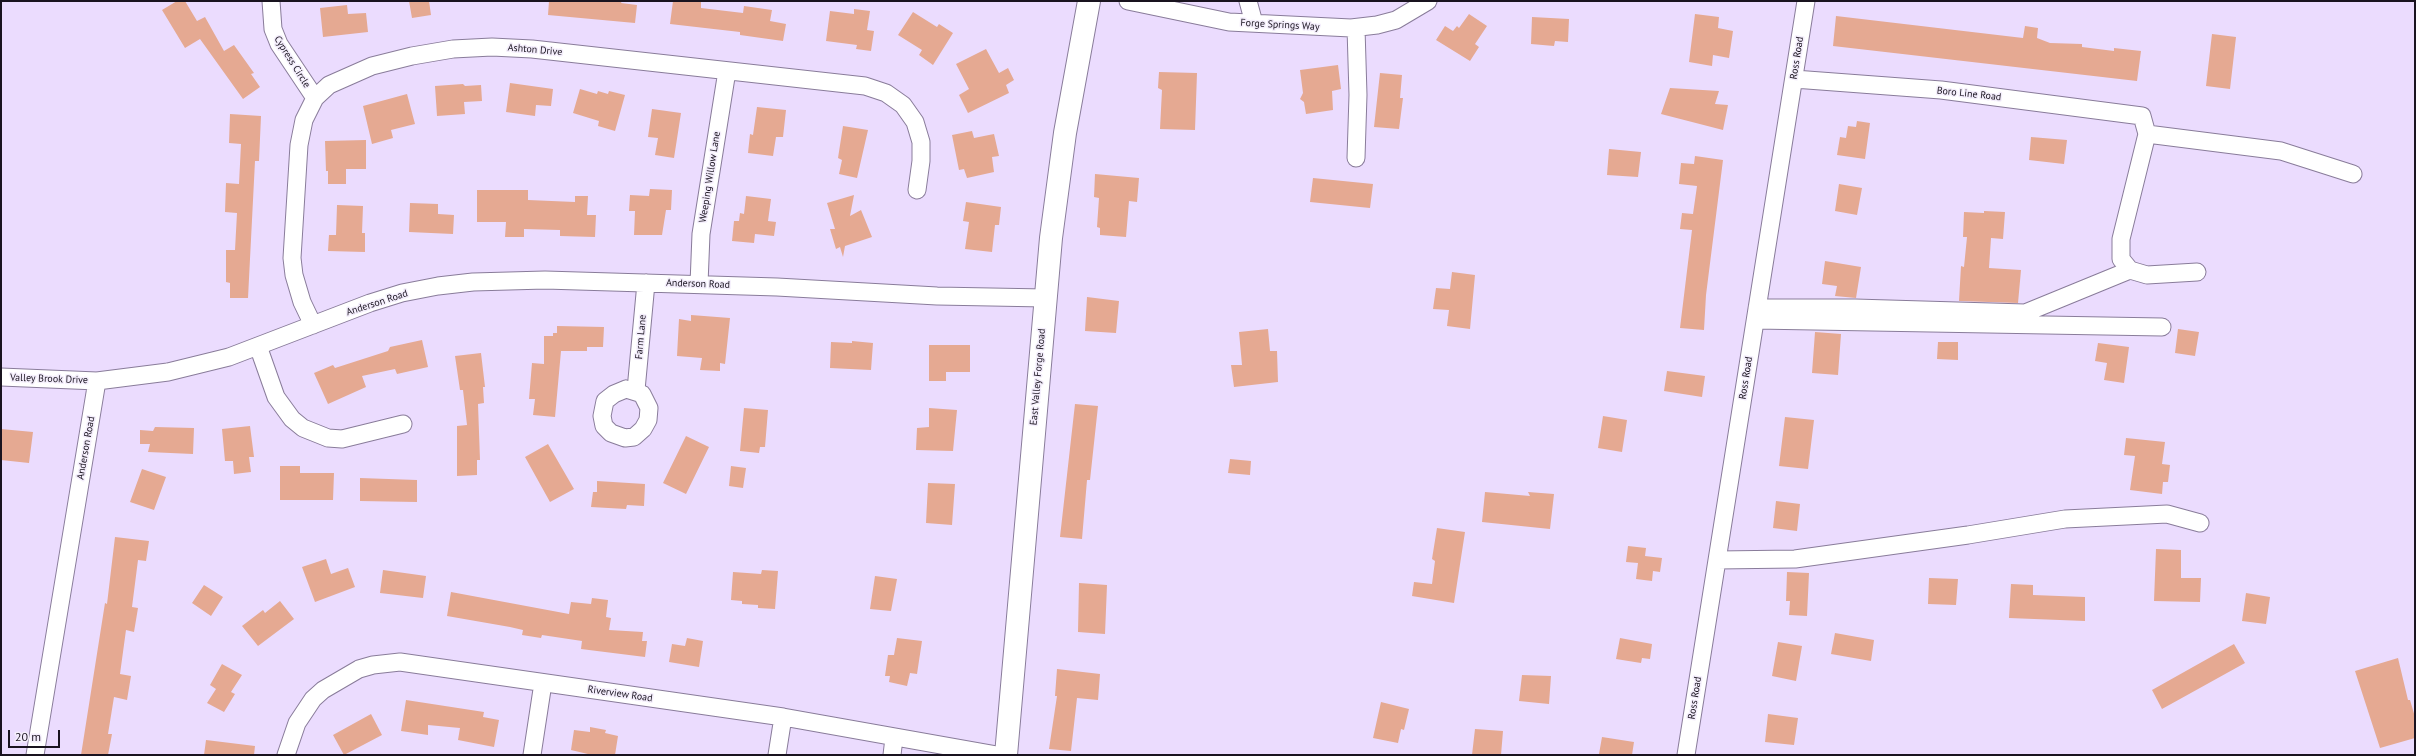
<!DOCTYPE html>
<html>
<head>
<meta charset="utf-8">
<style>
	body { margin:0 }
	#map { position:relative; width:2416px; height:756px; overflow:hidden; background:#ebdcfe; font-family:"PT Sans",sans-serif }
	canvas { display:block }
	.frame { position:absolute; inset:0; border:2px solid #19131f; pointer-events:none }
	.scale { position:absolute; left:8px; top:730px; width:52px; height:18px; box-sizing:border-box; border:2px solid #19131f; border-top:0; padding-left:5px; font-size:12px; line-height:14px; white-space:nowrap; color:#19131f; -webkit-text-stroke:3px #f4eefc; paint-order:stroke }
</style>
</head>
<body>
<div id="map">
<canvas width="2416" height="756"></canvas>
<div class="frame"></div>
<div class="scale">20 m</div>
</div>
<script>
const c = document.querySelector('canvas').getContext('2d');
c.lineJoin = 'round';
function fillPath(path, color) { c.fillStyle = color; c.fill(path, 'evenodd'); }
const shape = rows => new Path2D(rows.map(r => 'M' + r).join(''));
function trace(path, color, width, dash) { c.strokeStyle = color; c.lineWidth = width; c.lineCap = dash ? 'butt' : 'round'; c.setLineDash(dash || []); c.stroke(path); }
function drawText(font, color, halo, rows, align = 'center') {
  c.font = font + ' "PT Sans",sans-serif'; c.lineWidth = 3; c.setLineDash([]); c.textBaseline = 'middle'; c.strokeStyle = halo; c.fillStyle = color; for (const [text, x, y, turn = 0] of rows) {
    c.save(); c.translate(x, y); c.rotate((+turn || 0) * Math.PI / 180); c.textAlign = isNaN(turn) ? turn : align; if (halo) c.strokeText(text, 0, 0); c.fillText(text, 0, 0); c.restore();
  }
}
fillPath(shape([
	[177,1,185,1,197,21,205,17,224,51,234,45,254,73,251,74,260,87,243,99,200,39,185,48,162,10],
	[409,1,429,1,431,15,412,18],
	[549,1,622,1,621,3,637,5,635,23,548,15],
	[673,1,701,1,701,8,743,13,744,6,772,10,770,21,786,24,783,41,740,35,740,32,670,24],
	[347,5,348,14,366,13,368,32,323,37,320,8],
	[854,9,870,11,867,30,874,31,871,51,856,49,857,45,826,41,830,11,854,14],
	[913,12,937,27,939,24,953,33,933,65,919,55,922,50,898,35],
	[1469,14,1487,26,1475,44,1479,47,1470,61,1436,40,1445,26,1453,31,1457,26,1459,28],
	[1695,14,1719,17,1718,28,1733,31,1729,58,1713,55,1712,66,1689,62],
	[1836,16,2023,38,2025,26,2038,28,2037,38,2050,43,2082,44,2082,47,2114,51,2114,48,2141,51,2137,81,1833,46],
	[1532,17,1569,19,1568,42,1555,41,1554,46,1531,44],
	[2212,34,2236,37,2230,89,2206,86],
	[986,49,999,73,1008,68,1014,80,1006,85,1009,93,968,113,959,95,969,89,956,64],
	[1338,65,1341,89,1332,91,1333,110,1306,114,1304,102,1300,99,1303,93,1300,70],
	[1159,72,1197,73,1195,130,1160,129,1162,90,1158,88],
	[1380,73,1402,75,1400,98,1403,98,1399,129,1374,127],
	[510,83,553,89,551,106,536,105,535,116,506,112],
	[463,84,465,86,481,85,482,101,464,102,465,114,437,116,435,86],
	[1670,88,1719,91,1715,104,1728,105,1723,130,1661,114],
	[580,89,597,94,598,91,608,94,609,91,625,95,615,131,598,126,599,121,573,113],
	[407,94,415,124,391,130,393,138,372,144,363,106],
	[757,107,786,110,783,137,776,137,773,156,748,153,750,134,753,135],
	[652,109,681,113,674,158,655,155,658,138,648,137],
	[230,114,261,116,259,161,255,161,248,298,230,298,230,283,226,282,226,250,235,250,237,213,225,212,226,183,239,184,241,144,229,143],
	[1857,121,1870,123,1865,159,1837,155,1840,137,1846,138,1848,126,1856,127],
	[843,126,868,130,857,178,839,174,842,160,838,158],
	[972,131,974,138,994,134,999,156,992,157,994,172,967,178,964,169,959,170,952,135],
	[2031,137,2067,140,2064,164,2029,160],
	[366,140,366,169,346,169,346,184,328,184,328,171,326,171,325,141],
	[1609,149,1641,152,1638,177,1607,175],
	[1695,156,1723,160,1706,295,1704,330,1680,328,1692,230,1680,229,1682,213,1693,214,1697,186,1679,184,1681,163,1694,164],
	[1095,174,1139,178,1137,202,1129,201,1126,237,1100,235,1100,228,1097,227,1099,198,1094,197],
	[1313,178,1373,184,1370,208,1310,202],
	[1839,184,1862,188,1857,215,1835,211],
	[650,189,672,190,671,210,666,210,662,235,634,235,635,211,629,211,630,195,649,196],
	[477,190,528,190,528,200,575,202,575,196,588,196,587,215,596,215,595,237,560,236,560,230,524,229,524,237,505,237,506,222,477,222],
	[854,195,850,216,861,210,872,237,845,246,843,257,840,247,836,249,830,229,835,229,827,203],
	[746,196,771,199,768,221,776,222,774,236,755,234,754,243,732,241,734,221,739,221,740,213,744,214],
	[966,202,1001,207,999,225,995,225,992,252,965,249,969,222,963,221],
	[410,203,438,204,438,214,454,215,453,234,409,232],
	[337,205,363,206,362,233,365,233,365,252,328,251,329,235,336,235],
	[1984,211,2005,212,2003,239,1991,238,1989,268,2021,270,2018,303,1959,301,1961,266,1964,267,1967,237,1963,237,1964,212,1984,213],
	[1825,261,1861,267,1856,298,1835,296,1837,286,1822,284],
	[1452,272,1475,275,1470,329,1447,326,1449,310,1433,309,1436,288,1450,289],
	[1087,297,1119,301,1116,333,1085,331],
	[691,315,730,318,725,364,720,363,720,371,700,370,702,358,677,356,679,319,691,321],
	[557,326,604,327,603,347,587,347,587,351,561,351,555,417,533,415,535,399,529,399,532,363,544,364,544,336,553,336,553,333,557,333],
	[1268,329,1270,351,1277,351,1278,382,1234,387,1231,365,1242,365,1239,332],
	[2178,329,2199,332,2195,356,2175,353],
	[1815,332,1841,334,1838,375,1812,373],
	[422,340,428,367,397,374,395,369,362,376,366,387,328,404,314,373,333,365,335,368,388,351,390,347],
	[852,341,873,343,871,370,830,368,831,342,852,343],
	[1938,342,1958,342,1958,360,1937,359],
	[2098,343,2129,347,2124,383,2104,380,2107,363,2095,361],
	[929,345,970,345,970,372,946,372,946,381,929,381],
	[481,353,485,387,483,387,484,403,478,404,480,460,477,460,477,475,457,476,457,426,467,425,463,390,460,390,455,356],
	[1667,371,1705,376,1702,397,1664,391],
	[1075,404,1098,406,1090,480,1087,480,1082,539,1060,537],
	[744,408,768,410,765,447,760,447,759,453,740,451],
	[929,408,957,410,953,451,916,450,917,428,929,427],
	[1603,416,1627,420,1622,452,1598,448],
	[1785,417,1814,420,1808,469,1779,466],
	[250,426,254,457,249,457,251,472,234,474,233,461,225,461,222,429],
	[155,427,194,428,193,454,148,452,150,444,140,444,140,430,153,431],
	[1,429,33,432,29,463,1,460],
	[686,436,709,447,686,494,663,483],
	[2126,438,2165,442,2162,464,2170,465,2168,482,2163,482,2162,494,2130,490,2135,456,2124,455],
	[548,444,574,489,550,502,525,457],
	[1230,459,1251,461,1250,475,1228,473],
	[280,466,300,466,300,473,334,473,333,500,280,500],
	[731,466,746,468,743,488,729,486],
	[142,469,166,477,154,510,130,502],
	[360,478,417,480,417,502,360,501],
	[597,481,645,484,644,506,627,505,626,509,591,507,593,492,597,492],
	[928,483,955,484,952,525,926,523],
	[1485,492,1530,496,1528,492,1554,494,1550,529,1482,522],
	[1776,501,1800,504,1797,531,1773,528],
	[1437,528,1465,532,1454,603,1412,596,1414,582,1432,584,1435,561,1432,559],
	[115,537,149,541,146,561,138,560,132,607,138,608,134,632,126,630,120,674,131,676,127,700,114,697,108,734,112,734,108,755,81,755,105,603,107,604],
	[1628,546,1646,548,1645,556,1662,558,1660,572,1653,571,1652,581,1636,579,1638,563,1626,562],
	[2156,549,2181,550,2181,578,2201,578,2200,602,2154,601],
	[326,559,331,574,348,568,355,587,315,602,302,567],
	[383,570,426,576,423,598,380,593],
	[762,570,778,571,775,609,758,608,758,605,742,604,742,601,731,600,733,572,761,574],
	[1787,572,1809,573,1807,616,1789,615,1790,601,1786,601],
	[875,576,897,579,891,611,870,609],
	[1929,578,1958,579,1956,605,1928,604],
	[1079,583,1107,585,1105,634,1078,632],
	[2011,584,2033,585,2033,595,2085,597,2085,621,2009,618],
	[204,585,223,597,211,616,192,603],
	[451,592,569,614,571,602,591,604,592,598,608,600,606,617,611,618,609,630,643,632,642,641,647,641,645,657,581,649,582,641,542,635,541,638,522,635,523,630,510,627,447,616],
	[2246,593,2270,597,2266,624,2242,621],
	[280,601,294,619,258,646,242,626,263,610,265,613],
	[1835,633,1874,640,1871,661,1831,654],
	[687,638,703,641,699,667,669,662,672,644,685,646],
	[897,638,922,641,917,674,910,673,907,686,889,682,890,676,885,676,888,655,894,655],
	[1620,638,1652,644,1650,659,1642,658,1641,663,1616,659],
	[1778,642,1802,646,1796,681,1772,676],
	[2234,644,2245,663,2162,709,2152,690],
	[2398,658,2408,700,2410,700,2415,717,2415,738,2380,748,2355,671],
	[222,664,242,675,231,692,235,694,224,712,207,703,216,689,210,685],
	[1057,669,1100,674,1098,700,1077,698,1071,751,1049,749,1057,696,1055,696],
	[1522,675,1551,676,1549,704,1519,701],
	[406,700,484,712,483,717,499,720,494,747,458,740,460,728,428,725,428,735,401,731],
	[1381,702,1409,709,1404,730,1401,729,1398,743,1373,738],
	[371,714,382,735,344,755,333,735],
	[1768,714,1798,718,1794,745,1765,742],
	[590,727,606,730,605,733,618,736,615,755,592,755,571,750,574,730,590,732],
	[1475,729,1503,731,1501,755,1472,755],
	[1602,737,1634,742,1632,755,1599,754],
	[206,740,255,746,254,755,204,755]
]), '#e5a992');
const minor = shape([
	[271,1,273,29,279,44,315,98],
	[1128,1,1229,22,1351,28,1377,25,1396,20,1428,1],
	[1248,1,1254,23],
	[1794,79,1941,90,2142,116,2147,134,2121,239,2121,259,2130,270,2147,275,2197,272],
	[2147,134,2281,151,2353,174],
	[1356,158,1358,95,1356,28],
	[699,284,701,234,727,71],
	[1757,308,1855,308,2025,313,2130,270],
	[1756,320,2162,327],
	[313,325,302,302,294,275,292,258,299,145,304,120,315,98,329,85,372,66,412,56,453,49,492,47,532,49,865,86,886,93,903,105,915,122,921,142,921,161,917,190],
	[258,346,276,397,292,419,303,428,328,438,342,439,403,424],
	[1,377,97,381,168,372,229,357,370,303,402,293,438,286,473,282,545,280,777,287,937,296,1045,298],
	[626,389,642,394,649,408,648,420,643,429,634,437,625,438,611,433,604,426,602,416,605,401,614,394,626,389],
	[636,390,646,283],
	[1717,560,1795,559,1968,535,2065,519,2167,514,2200,523],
	[35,755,97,381],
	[286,755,297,723,313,699,323,690,359,669,373,665,400,662,783,717,997,755],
	[532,755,543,683],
	[777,755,783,717],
	[892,755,894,738],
	[1686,755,1806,1]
]);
const major = shape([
	[1006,755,1051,238,1065,133,1089,1]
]);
trace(minor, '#897c9a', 19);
trace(major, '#897c9a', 24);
trace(minor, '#fff', 17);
trace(major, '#fff', 22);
drawText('10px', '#19131f', '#f4eefc', [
	["Forge Springs Way",1280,25,3],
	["Ashton Drive",535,50,5],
	["Ross Road",1797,58,-81],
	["Cypress Circle",292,62,58],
	["Boro Line Road",1969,94,6],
	["Weeping Willow Lane",710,177,-81],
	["Anderson Road",698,284,2],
	["Anderson Road",377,303,-18],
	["Farm Lane",641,337,-85],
	["East Valley Forge Road",1038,377,-85],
	["Ross Road",1746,378,-81],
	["Valley Brook Drive",49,379,2],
	["Anderson Road",86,448,-80],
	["Riverview Road",620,694,8],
	["Ross Road",1695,698,-81]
]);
</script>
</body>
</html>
